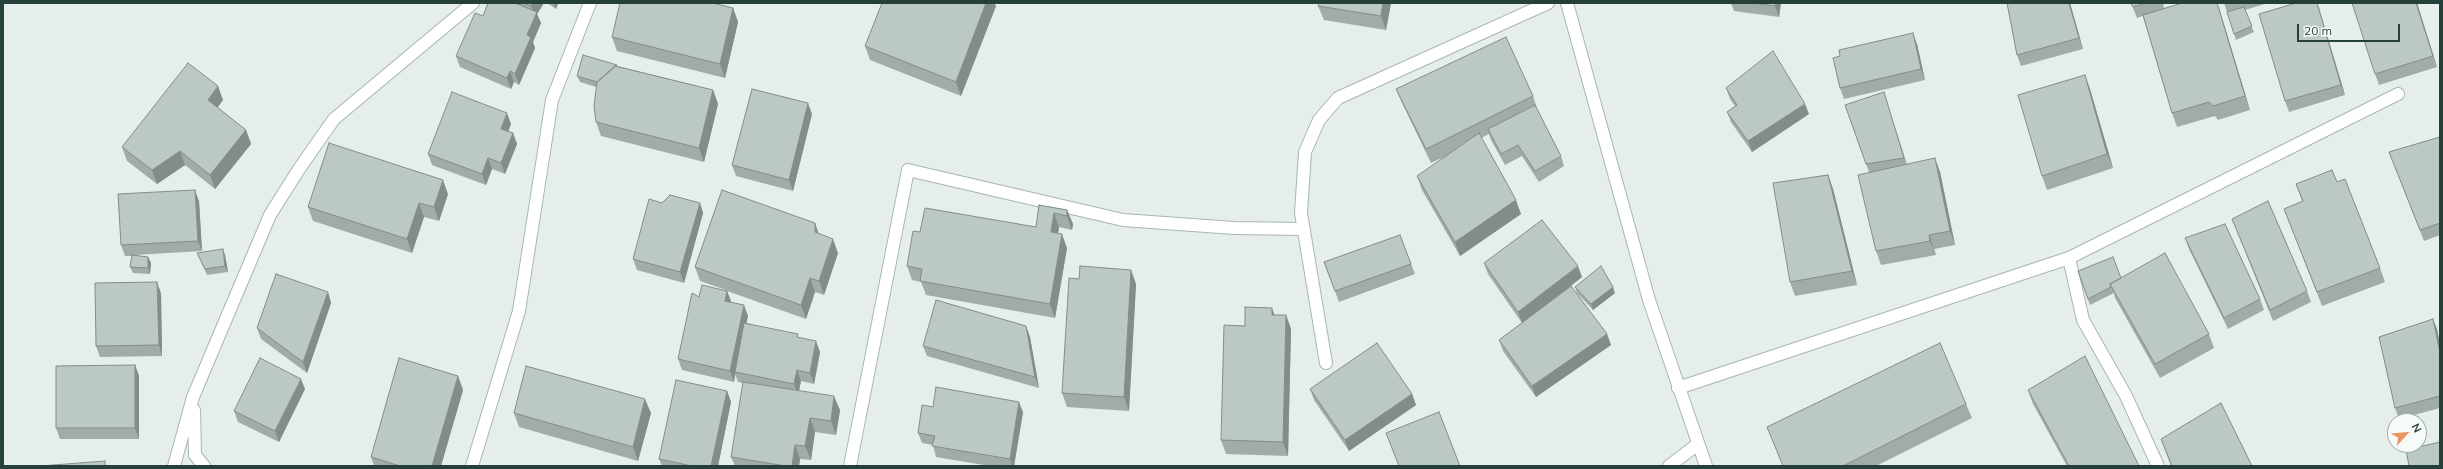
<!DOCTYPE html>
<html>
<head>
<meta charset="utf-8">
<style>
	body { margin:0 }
	#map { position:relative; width:2443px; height:469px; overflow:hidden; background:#e5eeeb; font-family:Mulish,sans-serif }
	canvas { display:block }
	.frame { position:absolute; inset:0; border:4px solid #253f3b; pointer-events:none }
	.north { position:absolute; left:2387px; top:413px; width:40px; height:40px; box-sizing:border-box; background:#f6faf8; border:1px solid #a2afac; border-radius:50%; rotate:63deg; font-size:11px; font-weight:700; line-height:16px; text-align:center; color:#253f3b }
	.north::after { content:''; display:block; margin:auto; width:14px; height:18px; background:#eb9565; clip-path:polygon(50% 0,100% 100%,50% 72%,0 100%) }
	.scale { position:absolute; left:2297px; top:24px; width:103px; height:18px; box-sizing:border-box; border:2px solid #253f3b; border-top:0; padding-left:5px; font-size:12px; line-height:14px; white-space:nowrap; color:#253f3b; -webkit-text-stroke:3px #f6faf8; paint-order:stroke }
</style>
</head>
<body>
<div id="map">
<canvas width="2443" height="469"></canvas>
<div class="frame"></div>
<div class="north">N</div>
<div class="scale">20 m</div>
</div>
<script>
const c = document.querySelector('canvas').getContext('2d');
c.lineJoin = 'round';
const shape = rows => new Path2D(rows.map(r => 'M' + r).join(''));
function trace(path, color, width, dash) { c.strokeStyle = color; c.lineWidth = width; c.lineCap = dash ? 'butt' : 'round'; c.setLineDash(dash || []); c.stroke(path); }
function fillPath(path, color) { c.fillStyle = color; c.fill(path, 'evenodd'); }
const street = shape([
	[1567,3,1649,300,1706,466],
	[2069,258,2083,320,2126,396,2158,466],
	[1326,363,1301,213,1305,152,1319,120,1338,98,1548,3],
	[1678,388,2069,258,2398,94],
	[194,410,195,455,204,466],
	[174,466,193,397,270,215,299,169,334,119,473,3],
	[472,466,519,311,552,100,590,3],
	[850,466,908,170,1123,220,1234,228,1304,229],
	[1669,466,1698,444]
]);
trace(street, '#a8b6b3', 14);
trace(street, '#fff', 12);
fillPath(shape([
	[488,3,544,3,537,14,541,23,533,42,535,48,519,85,514,82,511,89,460,67,456,56,483,16],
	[547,3,558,3,556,9],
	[882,3,994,3,996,6,961,96,870,60,865,46],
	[1319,3,1391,3,1386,30,1324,20,1318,6],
	[1731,3,1781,3,1779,17,1734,11],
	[2007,3,2070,3,2083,49,2021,66,2017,55],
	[2131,3,2163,3,2164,8,2219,8,2250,110,2218,120,2215,116,2177,127,2172,113,2143,16,2137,18],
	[2224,3,2268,3,2245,10,2254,32,2236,40,2228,15],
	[2296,3,2317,3,2345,95,2289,112,2285,101],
	[2417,3,2437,67,2379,85,2375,74],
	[733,8,738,22,725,78,617,51,612,37],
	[1917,44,1925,80,1844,99,1840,88,1840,56],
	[617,66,713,90,718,104,704,162,601,136,596,122,596,87,580,82,577,76],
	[2085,75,2090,89,2113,168,2047,190,2042,176],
	[1726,88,1809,114,1752,152,1731,122,1727,112,1735,106,1730,99],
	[1396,89,1533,96,1538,111,1561,156,1564,166,1539,182,1522,156,1505,165,1491,140,1489,134,1481,138,1521,214,1460,256,1422,190,1417,176,1448,155,1431,163,1402,103],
	[223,100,217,107,246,130,251,144,215,189,185,165,157,184,127,161,122,147],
	[1887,103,1907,164,1940,172,1955,245,1934,249,1936,255,1881,265,1876,251,1869,172,1845,105],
	[812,114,793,191,736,176,732,165],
	[511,124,508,131,513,133,517,144,505,174,492,169,486,185,432,165,428,154],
	[2440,137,2440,235,2424,241,2389,152],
	[1828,175,1833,189,1857,285,1795,296,1790,282],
	[2337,182,2380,268,2385,282,2322,306,2284,209,2302,201,2296,184],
	[448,194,439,221,424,217,412,253,313,221,308,207],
	[199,201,202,251,134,255,148,257,151,263,150,274,133,273,130,267,132,256,125,256,121,245],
	[662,203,700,203,703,213,684,283,637,270,633,259],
	[1039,205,1067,210,1073,224,1072,230,1059,227,1058,233,1067,248,1055,318,926,295,921,282,912,280,907,266,920,232,1036,227],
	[2232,219,2307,291,2311,302,2273,321],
	[819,234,838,253,824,295,815,292,806,319,727,291,731,302,748,316,746,323,799,337,820,352,814,384,801,381,799,391,840,410,836,435,815,432,811,460,800,459,799,466,735,466,731,457,743,383,738,382,735,374,734,382,682,370,678,359,699,297,726,290,700,281,695,267],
	[1400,235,1415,274,1339,302,1324,262],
	[2185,238,2260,299,2264,310,2228,329,2189,249],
	[197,253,225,255,228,272,207,275],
	[1484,263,1582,277,1571,286,1607,334,1611,345,1536,397,1503,351,1499,340,1522,323,1488,274],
	[1131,270,1136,284,1129,411,1067,407,1062,393,1079,279],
	[2078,271,2121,278,2209,334,2214,348,2160,378,2115,298,2114,293,2090,305],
	[1575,287,1615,293,1593,310,1577,293],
	[328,292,331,303,307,373,261,339,257,328],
	[161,293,162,356,100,357,96,346],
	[1275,315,1286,315,1291,329,1288,456,1226,454,1221,440,1245,326],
	[1026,326,1030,337,1039,388,927,356,923,346],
	[2437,329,2440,345,2440,408,2399,419,2395,408],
	[135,365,139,376,139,439,60,439,56,428],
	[458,376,463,390,441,466,374,466,371,457],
	[305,389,279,442,238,422,234,411],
	[1310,389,1412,394,1416,405,1349,451,1314,400],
	[2028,390,2139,466,2067,466,2033,404],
	[727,391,731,402,718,466,662,466,659,459],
	[1966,404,1972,418,1876,466,1783,466,1767,427],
	[933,407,1023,412,1014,466,990,466,936,457,933,445,922,443,918,433],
	[514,413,651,413,638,461,519,427],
	[2161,439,2252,466,2171,466]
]), '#a1aca9');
fillPath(shape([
	[533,3,544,3,537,14,541,23,533,42,535,48,519,85,515,74,527,35,535,17,531,6],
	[554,3,558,3,556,9],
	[986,3,994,3,996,6,961,96,956,82],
	[1383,3,1391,3,1386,30,1381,16],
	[1776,3,1781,3,1779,17,1775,6],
	[2069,3,2070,3,2083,49,2079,38],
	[2217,3,2219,8,2250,110,2245,96],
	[2317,3,2319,8,2345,95,2341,85],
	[2416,3,2417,3,2437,67,2433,56],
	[733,8,738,22,725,78,720,64],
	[1913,33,1917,44,1925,80,1921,69],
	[510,71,514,82,511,89,507,78],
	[2085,75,2090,89,2113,168,2107,154],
	[218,86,223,100,213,114,208,100],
	[713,90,718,104,704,162,699,148],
	[808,103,812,114,793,191,789,180],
	[1805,104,1809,114,1752,152,1748,141],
	[507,113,511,124,505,140,501,129],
	[246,130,251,144,215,189,210,175],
	[513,133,517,144,505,174,501,163],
	[180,151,185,165,157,184,152,170],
	[488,158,492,169,486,185,482,174],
	[1935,158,1940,172,1955,245,1950,231],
	[1828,175,1833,189,1857,285,1852,271],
	[443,180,448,194,439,221,434,207],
	[195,190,199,201,202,251,198,241],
	[1516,200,1521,214,1460,256,1455,242],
	[419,203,424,217,412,253,407,239],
	[700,203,703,213,684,283,680,272],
	[1067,210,1073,224,1072,230,1067,216],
	[1054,213,1059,227,1056,246,1051,232],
	[815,223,820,237,815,232],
	[1062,234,1067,248,1055,318,1050,304],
	[1929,235,1934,249,1936,255,1930,241],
	[833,239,838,253,824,295,819,281],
	[223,249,225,255,228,272,225,266],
	[148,257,151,263,150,274,148,268],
	[1578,266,1582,277,1522,323,1518,312],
	[1131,270,1136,284,1129,411,1124,397],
	[810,278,815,292,806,319,801,305],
	[157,282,161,293,162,356,159,345],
	[1613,287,1615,293,1593,310,1591,304],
	[727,291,731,301,729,312,725,301],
	[328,292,331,303,307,373,303,362],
	[744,305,748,316,736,372,735,372,735,374,734,382,730,371],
	[1272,308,1277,322,1272,315],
	[1286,315,1291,329,1288,456,1283,442],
	[2433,319,2437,329,2440,345,2440,352],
	[1026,326,1030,337,1039,388,1035,377],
	[1607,334,1611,345,1536,397,1532,386],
	[816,341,820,352,814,384,810,373],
	[135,365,139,376,139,439,135,428],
	[797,370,801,381,798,395,794,384],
	[458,376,463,390,441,466,432,466],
	[301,379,305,389,279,442,275,431],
	[727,391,731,402,718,466,711,466],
	[1412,394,1416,405,1349,451,1345,440],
	[834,396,840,410,836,435,831,421],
	[645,399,651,413,638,461,633,447],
	[1019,402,1023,412,1014,466,1012,466,1010,459],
	[810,418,815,432,811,460,805,446],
	[795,445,800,459,799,466,792,466]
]), '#838c89');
const building = shape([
	[488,3,515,3,537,12,527,35,531,37,515,74,510,71,507,78,456,56,475,13,483,16,488,3],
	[524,3,533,3,531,6,524,3],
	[620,3,713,3,733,8,720,64,612,37,620,3],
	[882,3,986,3,956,82,865,46,882,3],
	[1319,3,1383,3,1381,16,1318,6,1319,3],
	[1752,3,1776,3,1775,6,1752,3],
	[2007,3,2069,3,2079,38,2017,55,2007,3],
	[2131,3,2146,3,2133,7,2131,3],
	[2182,3,2217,3,2245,96,2213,106,2209,102,2172,113,2143,15,2182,3],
	[2296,3,2317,3,2341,85,2285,101,2259,14,2296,3],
	[2352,3,2416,3,2433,56,2375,74,2352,3],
	[2244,7,2252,26,2234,34,2227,12,2244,7],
	[1913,33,1921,69,1840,88,1833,58,1840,56,1839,50,1913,33],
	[1506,37,1533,96,1426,149,1396,89,1506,37],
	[1773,51,1805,104,1748,141,1727,112,1737,105,1726,88,1773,51],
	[583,55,617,65,597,82,577,76,583,55],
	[188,63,218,86,208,100,246,130,210,175,180,151,152,170,122,147,188,63],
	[615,66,713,90,699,148,596,122,594,106,597,82,615,66],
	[2085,75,2107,154,2042,176,2018,95,2085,75],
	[752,89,808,103,789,180,732,165,752,89],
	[452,92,507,113,501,129,513,133,501,163,488,158,482,174,428,154,452,92],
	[1884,92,1904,158,1866,164,1845,105,1884,92],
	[1535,105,1561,156,1535,171,1518,145,1501,154,1488,129,1535,105],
	[1479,133,1516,200,1455,242,1417,176,1479,133],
	[2440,137,2440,223,2420,230,2389,152,2440,137],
	[329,143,443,180,434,207,419,203,407,239,308,207,329,143],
	[1935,158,1950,231,1929,235,1930,241,1876,251,1858,175,1935,158],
	[2332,170,2337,182,2345,179,2380,268,2317,292,2284,209,2303,201,2296,184,2332,170],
	[1828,175,1852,271,1790,282,1773,183,1828,175],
	[195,190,198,241,121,245,118,194,195,190],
	[722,190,815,223,815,232,833,239,819,281,810,278,801,305,695,267,722,190],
	[670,195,700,203,680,272,633,259,649,199,662,203,670,195],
	[2268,201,2307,291,2270,310,2232,219,2268,201],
	[1039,205,1067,210,1067,216,1054,213,1051,232,1062,234,1050,304,920,281,922,269,907,266,913,231,920,232,925,208,1036,227,1039,205],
	[1542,220,1578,266,1518,312,1484,263,1542,220],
	[2225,224,2260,299,2224,318,2185,238,2225,224],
	[1400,235,1411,264,1335,291,1324,262,1400,235],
	[223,249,225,266,205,269,197,253,223,249],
	[2165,253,2209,334,2155,364,2110,284,2165,253],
	[132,255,148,257,148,268,130,267,132,255],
	[2113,257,2121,278,2110,284,2111,287,2088,299,2078,271,2113,257],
	[1080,266,1131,270,1124,397,1062,393,1069,278,1079,279,1080,266],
	[1601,266,1613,287,1591,304,1575,287,1601,266],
	[276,274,328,292,303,362,257,328,276,274],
	[157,282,159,345,96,346,95,283,157,282],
	[702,285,727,291,725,301,744,305,730,371,678,359,692,293,699,297,702,285],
	[1571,286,1607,334,1532,386,1499,340,1571,286],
	[936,300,1026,326,1035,377,923,346,936,300],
	[1245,307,1272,308,1272,315,1286,315,1283,442,1221,440,1224,325,1245,326,1245,307],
	[2433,319,2440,352,2440,396,2395,408,2379,337,2433,319],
	[744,323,798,334,797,337,816,341,810,373,797,370,794,384,735,372,744,323],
	[1377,343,1412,394,1345,440,1310,389,1377,343],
	[1940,343,1966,404,1843,466,1783,466,1767,427,1940,343],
	[2085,356,2139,466,2069,466,2028,390,2085,356],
	[260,358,301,379,275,431,234,411,260,358],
	[399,358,458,376,432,466,400,466,371,457,399,358],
	[135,365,135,428,56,428,56,366,135,365],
	[526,366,645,399,633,447,514,413,526,366],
	[676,380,727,391,711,466,692,466,659,459,676,380],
	[743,382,834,396,831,421,810,418,805,446,795,445,792,466,786,466,731,457,743,382],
	[936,387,1019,402,1010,459,932,446,935,436,918,433,922,405,933,407,936,387],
	[2221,403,2252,466,2172,466,2161,439,2221,403],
	[1439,412,1460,466,1399,466,1386,433,1439,412],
	[2440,442,2440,466,2409,466,2406,450,2440,442],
	[105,461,105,466,40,466,105,461]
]);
fillPath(building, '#bbc8c4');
trace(building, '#838c89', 1);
</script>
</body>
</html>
